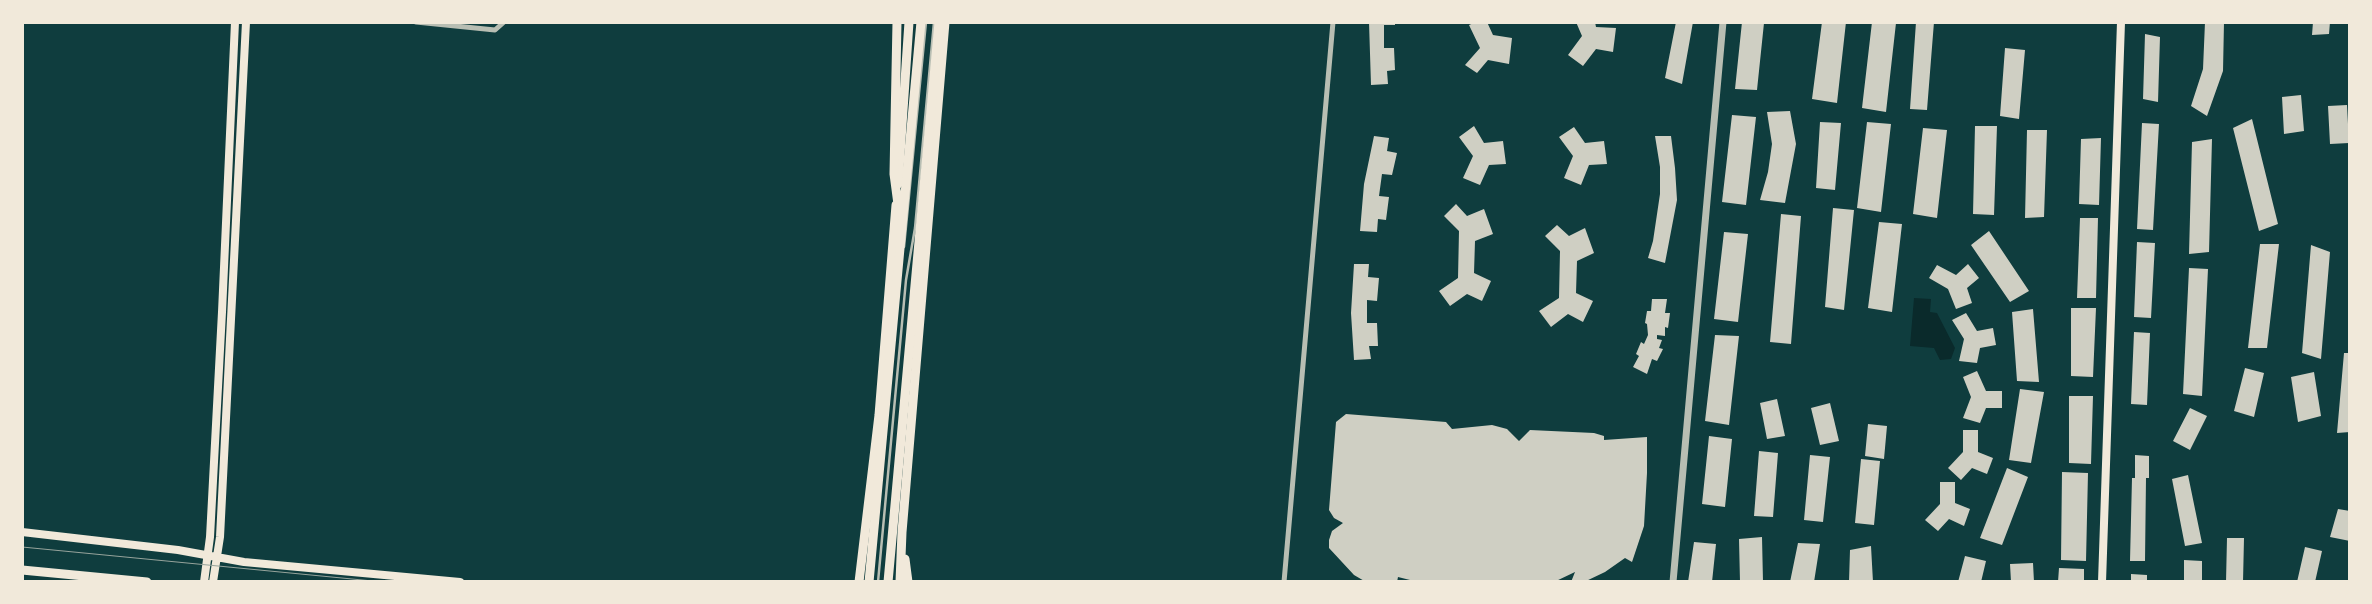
<!DOCTYPE html>
<html>
<head>
<meta charset="utf-8">
<style>
	body { margin:0 }
	#map { position:relative; width:2372px; height:604px; overflow:hidden; background:#0f3d3e; font-family:Figtree,sans-serif }
	canvas { display:block }
	.frame { position:absolute; inset:0; border:24px solid #f1e9da; pointer-events:none }
</style>
</head>
<body>
<div id="map">
<canvas width="2372" height="604"></canvas>
<div class="frame"></div>
</div>
<script>
const c = document.querySelector('canvas').getContext('2d');
c.lineJoin = 'round';
function fillPath(path, color) { c.fillStyle = color; c.fill(path, 'evenodd'); }
const shape = rows => new Path2D(rows.map(r => 'M' + r).join(''));
function trace(path, color, width, dash) { c.strokeStyle = color; c.lineWidth = width; c.lineCap = dash ? 'butt' : 'round'; c.setLineDash(dash || []); c.stroke(path); }
fillPath(shape([
	[1914,298,1931,299,1930,312,1937,313,1955,348,1951,359,1940,360,1934,348,1910,346]
]), '#0a2a2b');
fillPath(shape([
	[1369,22,1395,22,1395,25,1384,25,1384,48,1394,48,1395,70,1387,71,1388,84,1371,85],
	[1476,22,1487,22,1493,35,1512,38,1509,64,1488,60,1477,73,1465,65,1480,48,1469,25],
	[1576,22,1595,22,1596,27,1616,28,1613,52,1596,49,1583,66,1568,55,1582,36],
	[1676,22,1693,22,1682,84,1665,78],
	[1742,22,1764,23,1757,90,1735,89],
	[1822,22,1846,22,1837,103,1812,99],
	[1872,22,1896,23,1886,112,1862,108],
	[1916,22,1934,22,1927,110,1910,109],
	[2205,22,2224,22,2223,71,2207,116,2191,106,2203,69],
	[2313,22,2330,22,2329,34,2312,35],
	[2145,34,2160,37,2158,102,2143,99],
	[2005,48,2025,50,2019,119,2000,116],
	[2301,95,2304,131,2284,134,2282,97],
	[2347,105,2349,143,2330,144,2328,106],
	[1790,111,1796,144,1785,203,1760,200,1768,172,1772,144,1767,112],
	[1732,115,1756,117,1746,205,1722,202],
	[2252,119,2278,224,2259,231,2233,128],
	[1820,122,1841,123,1835,190,1816,188],
	[1867,122,1891,124,1881,212,1857,208],
	[2142,123,2159,124,2153,230,2137,229],
	[1474,126,1484,143,1503,141,1506,164,1489,165,1480,185,1463,178,1473,156,1459,137],
	[1975,126,1997,126,1994,215,1973,214],
	[1574,127,1585,143,1604,141,1607,164,1589,165,1581,185,1564,178,1573,156,1559,137],
	[1923,128,1947,130,1937,218,1913,214],
	[2027,130,2047,130,2044,217,2025,218],
	[1374,136,1389,138,1387,151,1397,153,1392,175,1382,174,1379,196,1389,197,1386,220,1378,219,1377,232,1360,231,1364,184],
	[1655,136,1671,136,1675,168,1677,200,1665,263,1648,258,1653,241,1660,194,1660,167],
	[2101,138,2099,205,2079,204,2081,139],
	[2212,139,2209,252,2189,254,2192,142],
	[1456,204,1467,216,1484,209,1493,234,1475,241,1474,273,1491,281,1482,301,1467,294,1450,306,1439,291,1458,278,1459,231,1444,216],
	[1833,208,1854,210,1844,310,1825,307],
	[1781,214,1801,216,1791,344,1770,342],
	[2080,218,2098,218,2096,298,2077,298],
	[1879,222,1902,224,1892,312,1868,308],
	[1557,225,1569,236,1585,228,1594,253,1577,261,1576,293,1593,301,1583,322,1568,314,1551,327,1539,311,1559,298,1560,251,1545,236],
	[1989,231,2029,291,2010,302,1971,245],
	[1724,232,1748,234,1738,322,1714,319],
	[2137,242,2155,243,2151,318,2134,317],
	[2260,244,2279,244,2267,348,2248,348],
	[2311,245,2330,252,2321,359,2302,353],
	[1354,264,1369,264,1368,277,1379,278,1377,301,1367,300,1367,323,1377,323,1378,346,1369,346,1371,359,1354,360,1351,313],
	[1968,264,1979,278,1967,288,1972,303,1956,309,1948,289,1929,278,1937,265,1956,275],
	[2189,268,2208,269,2202,396,2183,394],
	[1652,299,1667,299,1665,313,1670,313,1668,328,1665,327,1665,336,1657,335,1657,339,1662,340,1659,348,1663,349,1657,361,1652,359,1647,374,1633,367,1639,356,1636,354,1641,342,1644,344,1648,335,1647,324,1645,323,1647,311,1651,311],
	[2071,308,2096,308,2093,377,2071,376],
	[2033,309,2039,382,2017,381,2012,312],
	[1966,313,1977,331,1993,328,1996,345,1980,348,1977,363,1959,361,1964,339,1952,320],
	[2134,332,2150,333,2147,405,2131,404],
	[1715,335,1739,336,1729,425,1705,421],
	[2344,353,2350,353,2350,432,2337,433],
	[2245,368,2264,373,2254,417,2234,411],
	[1977,371,1986,391,2002,391,2002,408,1986,408,1980,423,1963,418,1971,397,1963,377],
	[2314,372,2321,416,2298,422,2291,377],
	[2020,389,2044,392,2031,463,2009,460],
	[2069,396,2093,396,2091,464,2069,463],
	[1777,399,1785,436,1767,439,1760,403],
	[1830,403,1839,441,1820,445,1811,408],
	[2190,408,2207,416,2190,450,2173,441],
	[1346,414,1446,422,1452,429,1492,425,1507,429,1519,441,1530,430,1594,433,1604,436,1604,440,1647,437,1647,473,1644,526,1632,562,1625,558,1605,572,1584,582,1571,582,1575,572,1554,582,1418,582,1398,577,1397,582,1366,582,1354,575,1329,548,1329,540,1332,531,1343,523,1334,518,1329,510,1336,422],
	[1868,424,1887,426,1884,459,1865,456],
	[1963,430,1978,430,1978,452,1993,458,1987,474,1972,468,1961,480,1948,468,1963,452],
	[1709,436,1732,439,1725,507,1702,504],
	[1759,451,1778,453,1773,517,1754,516],
	[1810,455,1830,457,1823,522,1804,520],
	[2135,455,2149,456,2149,478,2146,478,2145,561,2130,561,2132,478,2135,478],
	[1861,459,1880,461,1874,525,1855,523],
	[2007,468,2028,477,2002,545,1980,538],
	[2062,472,2088,473,2086,561,2061,560],
	[2188,475,2202,543,2185,546,2172,479],
	[1940,482,1955,482,1955,503,1970,509,1964,526,1949,519,1938,531,1925,520,1940,504],
	[2338,509,2350,511,2350,541,2330,537],
	[1762,537,1763,582,1740,582,1739,539],
	[2227,538,2244,538,2243,582,2226,582],
	[1694,542,1716,544,1712,582,1688,582],
	[1798,543,1820,544,1814,582,1790,582],
	[1871,546,1873,582,1849,582,1850,550],
	[2305,547,2322,551,2315,582,2297,582],
	[1965,556,1986,561,1981,582,1958,582],
	[2184,560,2202,561,2202,582,2184,582],
	[2033,563,2034,582,2011,582,2010,564],
	[2059,568,2084,569,2084,582,2058,582],
	[2131,574,2147,575,2147,582,2131,582]
]), '#cfcfc3');
trace(shape([
	[904,247,926,22],
	[878,582,906,280,915,228,934,22]
]), '#b8beb3', 2.5);
trace(shape([
	[416,22,495,30,504,22],
	[1284,582,1333,22]
]), '#b8beb3', 5);
trace(shape([
	[1673,582,1723,22]
]), '#b8beb3', 7);
trace(shape([
	[22,532,178,550,244,562,460,582],
	[204,582,210,537,222,312,235,22],
	[213,582,220,537,246,22],
	[2102,582,2121,22]
]), '#f1e9da', 8);
trace(shape([
	[898,184,909,22],
	[905,559,908,582],
	[22,570,147,582],
	[859,582,879,415,896,205],
	[900,582,902,532,945,22]
]), '#f1e9da', 9);
trace(shape([
	[897,22,894,174,899,212],
	[869,582,921,22],
	[888,582,939,22]
]), '#f1e9da', 9);
trace(shape([
	[22,547,383,582]
]), '#97a49c', 1);
</script>
</body>
</html>
